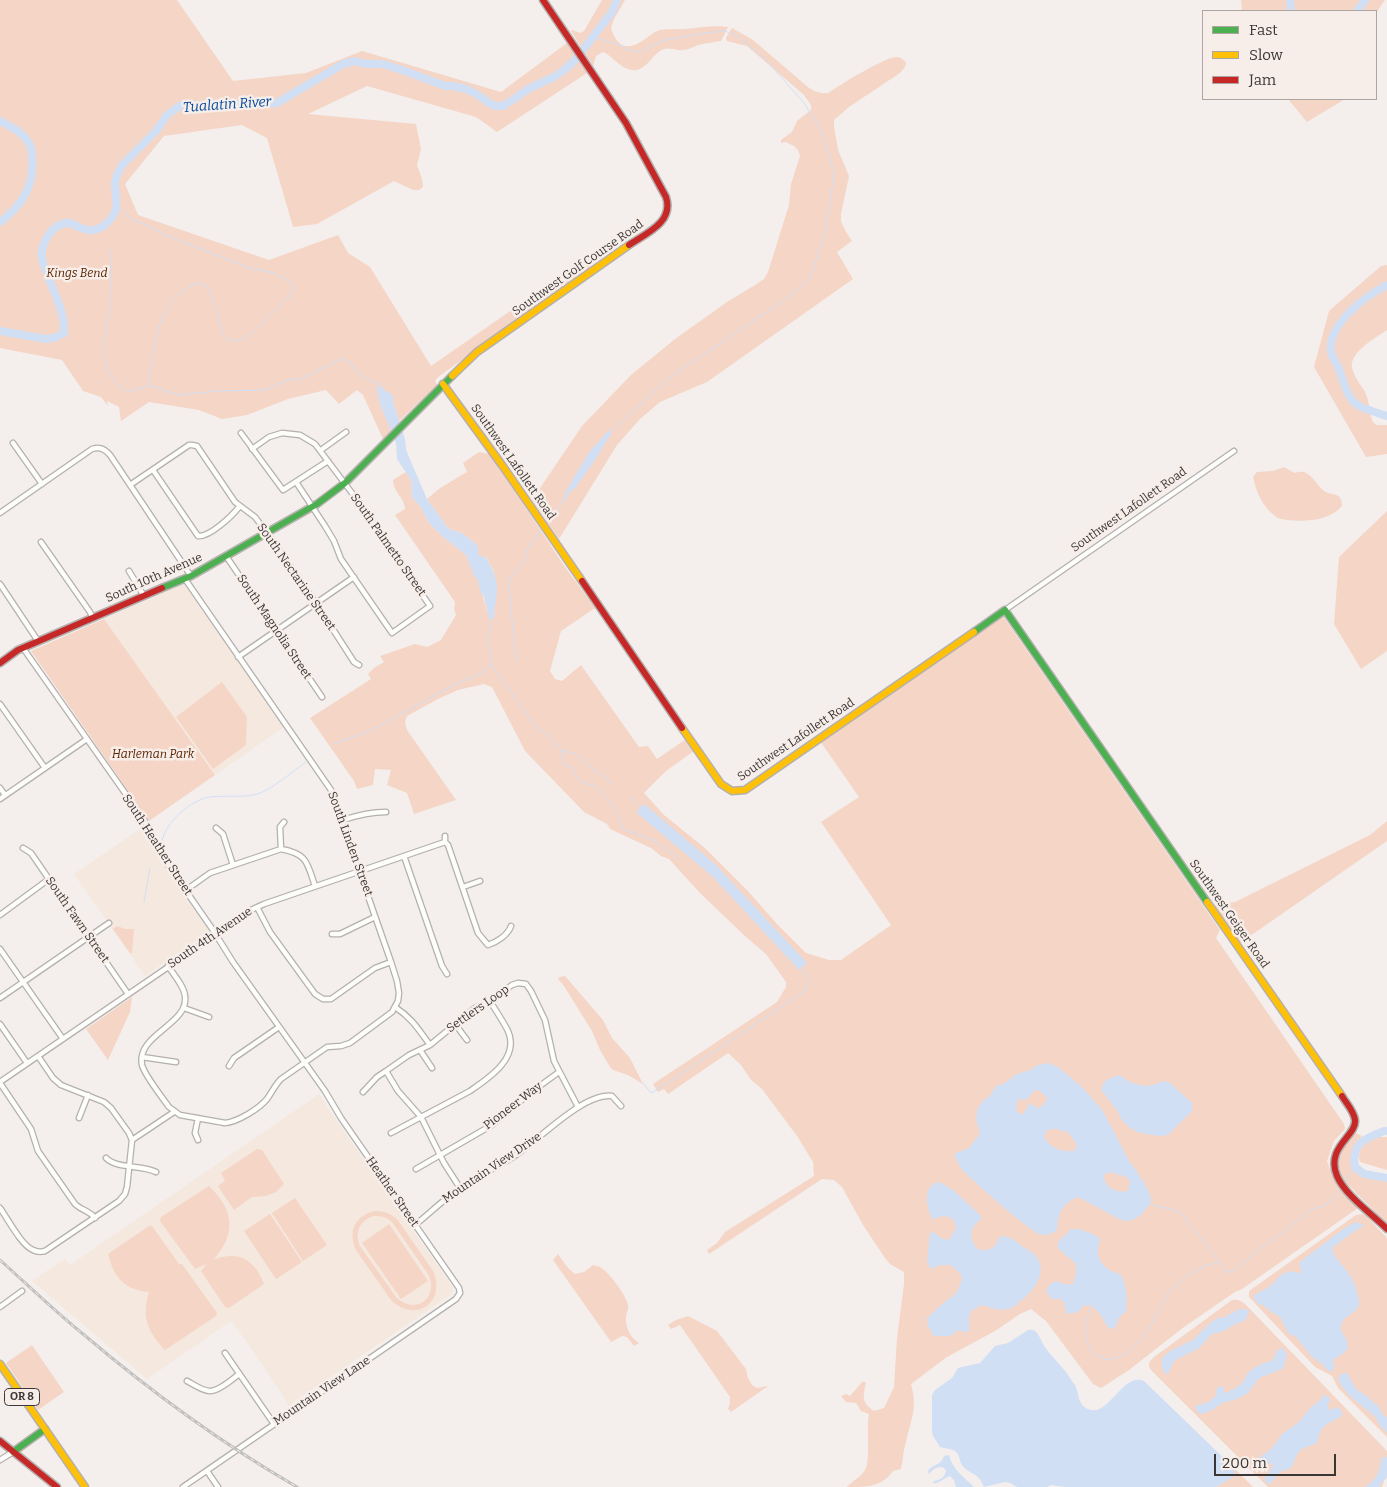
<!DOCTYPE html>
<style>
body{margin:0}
#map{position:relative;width:1387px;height:1487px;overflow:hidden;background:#f4efec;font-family:Bitter,serif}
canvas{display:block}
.legend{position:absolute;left:1202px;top:10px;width:175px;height:90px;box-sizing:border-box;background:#f7eee9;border:1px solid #aca5a1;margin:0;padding:6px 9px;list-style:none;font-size:15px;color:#3b3736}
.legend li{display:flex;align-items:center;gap:10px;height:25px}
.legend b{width:25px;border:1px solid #aca5a1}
.scale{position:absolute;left:1214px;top:1454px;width:122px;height:22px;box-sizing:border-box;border:2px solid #3b3736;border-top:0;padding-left:6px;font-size:15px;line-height:18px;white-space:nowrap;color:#3b3736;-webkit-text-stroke:4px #f7eee9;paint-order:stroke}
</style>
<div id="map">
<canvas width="1387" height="1487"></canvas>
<ul class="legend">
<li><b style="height:6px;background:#4caf50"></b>Fast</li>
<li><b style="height:6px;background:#ffc107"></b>Slow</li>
<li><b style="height:6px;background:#c62828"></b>Jam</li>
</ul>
<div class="scale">200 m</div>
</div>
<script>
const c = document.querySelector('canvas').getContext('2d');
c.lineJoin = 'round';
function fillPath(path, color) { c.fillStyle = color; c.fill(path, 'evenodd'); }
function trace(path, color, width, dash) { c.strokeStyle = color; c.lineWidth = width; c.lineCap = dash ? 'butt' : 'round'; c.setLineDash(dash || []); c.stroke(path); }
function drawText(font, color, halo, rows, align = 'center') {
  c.font = font + ' Bitter,serif'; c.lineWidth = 5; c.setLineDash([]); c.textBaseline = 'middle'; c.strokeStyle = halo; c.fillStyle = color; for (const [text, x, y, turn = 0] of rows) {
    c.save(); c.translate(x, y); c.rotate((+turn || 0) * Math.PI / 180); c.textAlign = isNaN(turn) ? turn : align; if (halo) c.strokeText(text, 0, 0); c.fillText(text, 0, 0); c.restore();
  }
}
fillPath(new Path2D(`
 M182,585L185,586L284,727L215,775L104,619Z
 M143,827L147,834L156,855L209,931L208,933L145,976L74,874Z
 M319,1094L336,1120L451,1285L453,1291L449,1296L288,1406L287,1402L246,1341L231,1321L147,1379L32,1281L65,1259L70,1265Z`), '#f5e8de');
fillPath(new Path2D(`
 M0,0H177L233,81L306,73L362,51L501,92L567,43L587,73L497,132L476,117L367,86L308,114L416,124L421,149L417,165L422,179L423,187L419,190H413L394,181L317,224L293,227L267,138L242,125L164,136L125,184L138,215L269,260L338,235L348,253L370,267L431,366L591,255L594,267L438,377L435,381L437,385L399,421L393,402V395L380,404L391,430V433L383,439L363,395L357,390L339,404L326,390L288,399L247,415L222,419L199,410L149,402L121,421L119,407L107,401L108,406L101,397L83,391L62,360L0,348Z
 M602,0H625L614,19L611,28C613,35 618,45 625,46C638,48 647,36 657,31C666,28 675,30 685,29C699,28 713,25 728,27L721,41C714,42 706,43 698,45C693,47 688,50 683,50C677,51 670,47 664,49C652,53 647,72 632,70C619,68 613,56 603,52L596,56L593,66L571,31L572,30L580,33L584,31Z
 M1241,0H1385L1376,13V11H1242Z
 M732,28L753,40L808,87C815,92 820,94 828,93C840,85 883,58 896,57C901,57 903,59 906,63L905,67L900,73L849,107L834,120V126L838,150L849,176L841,214V221L846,232L852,241L837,252L853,279L707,382L660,402L640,419L617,445L559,539L532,500L582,426L631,375L675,339L727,302L755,285L764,279L768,272L789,205L791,184L800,156L798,150L794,146L786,142L781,143V140L792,132L797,121L811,110V105L804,95L747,46L727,41L726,38Z
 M1288,99H1345L1307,122Z
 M1387,265V330C1376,338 1349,352 1352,368C1354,377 1361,385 1365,392C1370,402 1369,413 1373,422L1377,425H1387V454L1366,457L1314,367L1329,311L1381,266Z
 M479,452L490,454L563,564L595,608L561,631L550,671L555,679L562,681L581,665L639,747L648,746L657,759L686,739L694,751L666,771L644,793L664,815L706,849L747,890L777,924L806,953L829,960H841L891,925L821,822L859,797L820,741L1003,616L1220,930L1216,938L1344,1124L1345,1129L1334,1141L1327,1161L1332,1175L1339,1189L1358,1208L1242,1289L1235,1292L1184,1327L1129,1370L1101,1388L1093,1384L1046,1321L1031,1309L1020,1314L995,1331L947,1357L911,1384C918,1409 911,1418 906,1442C903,1451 903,1460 901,1469L893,1471C882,1487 867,1487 847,1487C851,1482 861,1477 865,1470C871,1460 866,1428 869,1414L861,1411L856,1403L846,1402L841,1396L846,1394L850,1396L862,1382H866C863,1397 861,1402 874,1411L884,1408L894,1387L897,1338L904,1284V1272L890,1264L885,1258L863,1225L842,1187L834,1180L822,1179L709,1254L707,1250L717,1243L725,1232L814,1176L813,1162L797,1136L762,1089L751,1080L741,1065L728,1053L668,1094L664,1089L658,1092L653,1084L777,1002L786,987V982L766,954L746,937L700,893L669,859L661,856L651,848L610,829L607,824L584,812L525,751L492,687L484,684L458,690L440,698L407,716L405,722L407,730L456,800L414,814L407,793L387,785L391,770L375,769L373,785L357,789L354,781L310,718L371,679L368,674L374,668L384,662L380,656L415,644L427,647L441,640L456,615L454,609L455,602L395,515L405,509C404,496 394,494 393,480L406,472L411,480L412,497L420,506L429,523L442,536L466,555L478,580L487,610L494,618L495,599L494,572L486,557L481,558L478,554V546L462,533L451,530L447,527L427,499L440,488L467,472L463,463Z
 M1284,467L1295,473C1299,472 1302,471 1306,473C1313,476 1317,485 1323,490C1330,497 1342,490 1342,506C1329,521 1305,522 1287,520C1283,519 1279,519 1276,517C1262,506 1257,494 1253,477L1257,472L1273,471Z
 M1387,511V651L1361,669L1334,624L1339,557Z
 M104,619L215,775L149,821L31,651Z
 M222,682L247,717L246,745L213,769L176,717Z
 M1387,821V841L1240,943L1213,905L1235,902L1370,835Z
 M117,926L125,929H134L132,953H130L113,929Z
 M565,976L603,1020L612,1038L630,1058L643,1084L628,1075L613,1070L610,1067L600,1050L592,1031L564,986L558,979L559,977Z
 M132,997L130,1012L108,1060L86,1029Z
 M1355,1133L1362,1136C1351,1150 1342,1172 1367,1178C1373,1179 1380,1180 1387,1181V1223L1356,1193C1353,1188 1348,1186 1345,1182C1330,1165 1343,1147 1355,1133Z
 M1376,1137H1387V1170L1360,1162C1356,1149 1366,1142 1376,1137Z
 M257,1149L262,1150L284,1184L276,1192L266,1196L252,1197L234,1210L218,1186L225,1181L221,1173Z
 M209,1186C234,1210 237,1234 213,1260C237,1250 255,1259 264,1284L229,1308L225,1307L201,1271L207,1264L195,1269L160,1221L161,1217Z
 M295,1198L327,1245L303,1261L272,1213Z
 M374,1211C384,1211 389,1213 397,1219L433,1271C447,1302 415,1324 391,1300L356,1250C348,1231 354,1217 374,1211ZM374,1216C382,1216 386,1217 392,1222L428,1274C440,1298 415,1316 396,1297L360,1246C354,1232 360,1220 374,1216Z
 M270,1214L302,1262L276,1279L244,1231Z
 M1362,1214L1366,1216L1387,1238V1437L1338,1388L1332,1376L1315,1367L1249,1297V1291L1356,1215Z
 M389,1224L428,1281L401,1299L362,1243Z
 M149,1226H152L179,1264H182L217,1313L216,1316L165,1350C148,1332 141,1317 149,1292C125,1290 114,1278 108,1254Z
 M558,1254L568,1268L575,1274L584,1272L593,1265C595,1266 598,1266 600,1267C609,1272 626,1295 628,1305C629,1308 627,1312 626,1316C625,1326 630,1338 639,1343L634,1346L627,1337L622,1336L611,1342L553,1260Z
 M1232,1300C1239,1299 1242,1301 1246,1305L1387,1451V1472L1382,1479L1384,1481L1382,1487H1268L1151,1370C1147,1364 1149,1362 1154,1357Z
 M688,1316L717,1331L746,1369L748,1378L752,1385L757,1388L768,1386L731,1412L728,1409L730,1403V1397L680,1325L671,1329L668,1325L676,1320Z
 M32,1345L64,1392L38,1410L6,1363Z
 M1233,1467L1253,1487H1216L1232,1477L1234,1470Z`), '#f5d5c5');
fillPath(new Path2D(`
 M376,385L393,395V402L405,439L406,449L409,457L427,499L447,527L451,530L462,533L478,546V554L481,557L485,556C491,566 496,575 497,586C498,593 494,609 494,618L490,621L484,597L480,591L478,580L474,576L466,555L442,536L429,523L420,506L412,497L411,480L397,459L396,443L380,404Z
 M609,430L611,432V435L608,438L597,457L575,488L570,492L564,501H562L571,482L590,451Z
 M644,804L716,865L807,963L799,970L713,877L637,813L639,808Z
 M1048,1063L1058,1067L1083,1088L1103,1111L1128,1159L1145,1184L1151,1197L1150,1204L1142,1214L1131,1221L1121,1220L1078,1197C1061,1204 1058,1213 1057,1231C1053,1233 1048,1235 1042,1235C1031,1233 970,1179 961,1168C958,1164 956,1159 954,1154L969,1148L980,1134L976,1118L978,1107L985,1099L989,1097L996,1086L1003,1084L1017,1074L1030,1070L1038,1065ZM1035,1090L1040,1091L1048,1099L1040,1108L1035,1107L1030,1103L1023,1114H1020L1016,1110L1017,1102L1019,1099L1026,1100ZM1055,1129L1068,1132L1077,1145L1074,1151C1061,1152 1049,1148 1044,1136L1047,1130ZM1109,1172L1126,1177L1130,1181L1128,1191C1115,1193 1107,1189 1103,1176Z
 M1120,1075C1131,1085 1149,1090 1162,1081L1169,1082L1192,1103V1111L1168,1135L1159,1136L1140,1133L1130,1128L1120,1118L1119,1113L1101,1090C1104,1078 1109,1079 1120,1075Z
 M939,1182C955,1189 967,1203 979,1214L982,1218C969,1229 968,1235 977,1249C988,1252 996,1249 999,1237C1009,1235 1014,1240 1022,1246C1026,1249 1032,1252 1035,1255C1048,1270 1036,1288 1024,1298C1019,1302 1014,1308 1008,1309C998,1311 991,1308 982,1305L971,1311L969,1318V1332L956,1331L951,1336H934L928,1326L927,1318C931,1315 935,1310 939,1307C952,1295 958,1297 962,1277C953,1263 946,1262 931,1269L927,1262L930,1233L934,1232C938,1237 942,1239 949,1240L956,1228C955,1225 955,1222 953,1220C948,1214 938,1216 933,1220C926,1207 922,1186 939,1182Z
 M1356,1222L1364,1225L1349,1235L1332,1248C1334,1258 1341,1263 1347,1271C1353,1279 1357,1290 1359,1300C1361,1313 1346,1313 1342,1323C1338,1332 1345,1334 1347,1341C1348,1343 1347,1346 1348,1348L1344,1353L1334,1359L1333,1364L1335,1366L1333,1370L1329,1372L1323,1365L1312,1357L1296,1337L1288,1333L1280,1317L1270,1311L1263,1305L1258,1304L1254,1298V1295L1269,1287L1282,1274L1290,1271L1299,1273L1302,1270L1299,1265L1300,1262L1343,1229Z
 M1071,1229C1082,1229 1091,1232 1100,1239C1099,1242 1098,1247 1098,1251C1098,1264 1109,1272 1121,1274C1126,1287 1128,1297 1126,1311L1118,1319L1116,1327L1109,1329L1100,1314L1091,1305L1083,1306L1078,1312L1066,1314L1064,1302L1060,1299H1052L1046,1291L1050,1284L1056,1281L1064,1284H1073C1082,1259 1072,1263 1058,1248V1242Z
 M1242,1309H1246L1249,1311L1247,1317L1244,1321L1237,1323L1224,1331L1212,1334L1199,1348L1174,1361L1168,1374H1166C1161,1369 1162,1364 1162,1358L1170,1351L1193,1340L1209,1324L1217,1318H1223L1235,1311Z
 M1028,1330C1032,1330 1032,1329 1035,1331C1039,1334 1041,1340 1043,1344C1051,1357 1062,1365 1070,1378C1071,1381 1075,1384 1076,1387C1079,1395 1078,1403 1086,1408C1108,1421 1122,1371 1144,1381L1233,1467L1235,1473L1233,1477L1216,1487H1065L1051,1485L1047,1487H1017L1010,1483L1005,1482L984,1487C978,1471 969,1475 962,1465C959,1461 960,1454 955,1451C951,1448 945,1449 940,1447L933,1436L932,1431V1395L935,1390L952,1378L958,1368L980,1363L995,1346L1008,1343Z
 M1282,1348L1287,1354L1284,1366L1282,1369L1259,1378L1248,1393L1237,1399L1222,1403L1214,1409L1202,1414L1198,1413L1195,1407L1197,1405L1207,1403L1217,1395L1215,1391L1218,1387L1223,1386L1224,1393C1231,1391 1241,1386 1244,1380C1247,1376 1245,1377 1248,1373C1254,1366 1265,1363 1273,1360C1275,1355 1276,1349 1282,1348Z
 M1345,1373H1347L1356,1389L1368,1397L1375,1404H1377L1383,1415L1387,1417V1432C1377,1426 1379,1419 1372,1414C1359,1403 1345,1395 1338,1379L1341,1374Z
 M1323,1395L1329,1397L1330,1400L1328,1405L1329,1409L1330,1410L1338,1407L1342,1412V1416C1335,1420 1324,1424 1320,1432C1318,1437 1320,1439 1316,1443C1311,1447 1304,1446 1299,1452C1295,1456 1295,1461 1292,1466C1288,1472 1283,1469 1279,1473C1275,1477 1274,1481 1269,1484L1266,1483L1265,1478L1273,1466L1271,1463L1259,1468L1254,1462L1272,1448L1282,1434L1299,1422L1310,1408L1321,1399Z
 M949,1455C952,1469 964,1477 974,1487H956L954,1480L950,1476C944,1478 939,1484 933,1483L934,1481C941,1480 945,1477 946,1470L942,1467C935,1467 933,1470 929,1474L928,1472L929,1469C935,1464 941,1465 944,1456Z
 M1387,1457V1478L1381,1483L1380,1487H1365C1376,1481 1381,1469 1381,1458Z`), '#d1dff4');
trace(new Path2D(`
 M593,37L620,45L630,51L639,52L665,40L706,33L725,31L738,36L766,60L804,103L818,125L825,141L832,165L833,182L825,235L810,277L804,284L786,299L679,371L659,387L611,431
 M116,205L124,214L135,221L148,226L163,234L249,268L274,273L290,282L293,287L292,292L289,297C277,306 248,344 233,341C229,340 226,337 223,334L209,289C202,282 198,282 189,287C157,305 153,351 148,384
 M110,250L111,279L109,313L108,317C104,348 97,372 127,392L146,387L148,385L179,395L217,391L265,390L290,379L299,380L334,362L342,359L350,362L358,372L370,381L378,383L383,387L384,391
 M545,525L556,513L563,500
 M490,620L489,648L492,660L491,664L538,730L544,732L551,738L555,745L561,750L576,754L591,768L606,778L611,784
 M517,661L511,611L509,579L523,563L528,548L542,528
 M334,744L372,730L452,686L481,673L490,664
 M561,751L563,757V763L565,765L573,768C575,780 583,785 594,785L610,801L617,814
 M630,797L636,803
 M638,806L639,808
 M618,817L623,829L653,840L679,859
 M162,842C164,823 192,799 210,797C226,795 242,798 257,794C268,792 295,770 306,762
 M144,902L150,868
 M643,1083L651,1093L669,1082L805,991L809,982L802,968
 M1345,1183L1349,1174L1355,1167
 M1150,1204C1159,1207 1176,1209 1182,1214L1227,1272H1231L1312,1209L1326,1205L1341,1188
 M1091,1305C1086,1321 1080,1343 1096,1355C1100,1357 1106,1360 1110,1359C1136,1356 1148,1329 1160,1309C1164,1303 1166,1295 1172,1289C1185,1277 1199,1266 1217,1263`), '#d1dff4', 1);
trace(new Path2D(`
 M1290,0L1291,11
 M1357,11L1365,0
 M0,121C10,126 22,132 28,142C31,146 32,152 32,156C35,184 22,206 0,222
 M1387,285C1365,296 1327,325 1331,352C1332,358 1337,363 1339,369C1352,407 1350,404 1387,416
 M0,331L46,339L54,338L64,333C65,312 54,293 47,274C46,270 43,264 42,259C40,245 52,222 69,223C74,224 79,227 84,229C96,233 106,226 113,216C119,206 115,196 115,185C115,178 119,170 123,164L156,131L167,115L181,105L188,104L199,105L221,103L238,104H268L277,103L343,64L355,61L366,64H383L405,71L445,86H453L466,89L478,95L492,105L496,106H503L514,99L528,89L554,77L563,71L576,59L612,12L617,0
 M1387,1131H1384C1365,1138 1351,1143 1355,1167L1364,1174L1387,1178`), '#d1dff4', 8);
const street = new Path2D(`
 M241,433L283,490L328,461
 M13,443L42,484
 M252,449L269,437L282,433L300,435L315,444L355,497L430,606L392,633L341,559L334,541L325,526L296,482
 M321,450L346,432
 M153,470L198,536C210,537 232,516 239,507
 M130,485L189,445H192L197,446L235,502L255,517L267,533L316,603L354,662L359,665
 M0,513L92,449C99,447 104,448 110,455L191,576
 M41,542L90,612L93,618
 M226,556L322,697
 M129,571L144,596
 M0,584L38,641
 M1005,610L1234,451
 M23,648L144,820L151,832L159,852L213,930L233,962L325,1091L341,1118L459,1288L460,1293L456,1299L183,1487
 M238,657L354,577
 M0,704L45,768
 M0,788L5,795
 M0,799L87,739
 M343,820C358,815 370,812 386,812
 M284,822L280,827L281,849C308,854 307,863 315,886
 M216,828L223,834L233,865
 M445,836V842L448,845L478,933L488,945C497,942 508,935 511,926
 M23,848L31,853L128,994
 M404,856L442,966L447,974
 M463,887L480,881
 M186,890L210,873L281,849
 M257,907L270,932L315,994L323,999H331L375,968L391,962
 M0,915L49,879
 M332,934H340L375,917
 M0,949L63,1039
 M168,966C174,975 184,986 185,996C189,1025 136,1034 142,1065C145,1076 162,1097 169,1107L180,1115L225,1123C237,1122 259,1109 267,1099C272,1092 275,1085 281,1079L327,1047L341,1046L350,1043L392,1012L398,1001L399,993L397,981L391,962L331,790L185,579
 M0,998L109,923
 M395,1007C413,1019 418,1029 430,1045
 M184,1008L209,1017
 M0,1024L27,1063
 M455,1024L467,1040
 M420,1050L432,1068
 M142,1057L176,1062
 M229,1066L234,1058L279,1027
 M0,1082L253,909L264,904L445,842
 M0,1083L31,1129L38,1151L75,1204C81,1210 90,1211 95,1218
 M363,1092L377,1077L386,1071
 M79,1118L88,1095
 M198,1118L195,1133L198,1140
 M391,1133L470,1091C489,1078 520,1058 508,1031C503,1021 496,1011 490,1001
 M132,1140L174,1112
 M106,1158C117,1169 142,1165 156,1172
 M416,1169L492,1125L530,1093L559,1072
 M460,1188L444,1163L421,1117L398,1091L386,1071L409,1055L430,1045L475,1008L490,1001L512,985L518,983L526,984L531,991L545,1020L554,1061L578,1107
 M0,1208C8,1219 21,1245 33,1250C37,1252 41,1252 45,1251L119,1201L125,1194L127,1187L132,1140L129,1133L111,1108L104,1102L61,1085L53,1078L38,1056
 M415,1225C430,1213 444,1199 460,1188C477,1176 498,1167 516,1155C540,1139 583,1093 612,1096L621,1106
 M0,1307L22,1291
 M225,1353L274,1424
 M187,1381C193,1384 201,1390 209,1391C218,1392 233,1379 239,1374
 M0,1460L13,1452
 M207,1471L218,1487`);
const fast = new Path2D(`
 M162,588L191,576L317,504L345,483L452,376
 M974,632L1005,610L1207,902
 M13,1452L45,1429`);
const slow = new Path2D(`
 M452,376L477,352L629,245
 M443,384L502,465L582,581
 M682,728L721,784L732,791L745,790L974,632
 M1207,902L1342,1096
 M0,1364L85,1487`);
const jam = new Path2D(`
 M543,0L626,123L666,197C674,222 647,233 629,245
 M582,581L682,728
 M0,663L18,650L162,588
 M1342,1096C1346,1103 1354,1111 1355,1120C1357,1136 1325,1147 1337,1176C1345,1195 1372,1214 1387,1229
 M0,1441L57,1487`);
trace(street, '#b4b0ae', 7);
trace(fast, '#b4b0ae', 9);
trace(slow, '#b4b0ae', 9);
trace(jam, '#b4b0ae', 9);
trace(street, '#fdfdfc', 4.5);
trace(fast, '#4caf50', 6);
trace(slow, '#ffc107', 6);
trace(jam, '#c62828', 6);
const rail = new Path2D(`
 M0,1260C28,1285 54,1311 83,1334C150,1391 221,1443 297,1487`);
trace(rail, '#c1c0c0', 3);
trace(rail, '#f7eee9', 1, [4]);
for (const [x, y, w] of [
 [22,1397,35]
]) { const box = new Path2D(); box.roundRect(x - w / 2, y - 8.5, w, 17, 4); c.fillStyle = '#f7eee9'; c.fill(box); trace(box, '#3b3736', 1); }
drawText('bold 11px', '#3b3736', null, [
 ["OR 8",22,1397]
]);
drawText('12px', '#3b3736', '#f7eee9', [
 ["Southwest Golf Course Road",578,268,-35],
 ["Southwest Lafollett Road",513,462,55],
 ["Southwest Lafollett Road",1129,510,-35],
 ["South Palmetto Street",388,545,55],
 ["South Nectarine Street",296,577,55],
 ["South 10th Avenue",154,578,-24],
 ["South Magnolia Street",274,627,56],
 ["Southwest Lafollett Road",796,740,-34],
 ["South Linden Street",350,844,70],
 ["South Heather Street",157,845,57],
 ["Southwest Geiger Road",1229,914,55],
 ["South Fawn Street",77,920,55],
 ["South 4th Avenue",210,938,-34],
 ["Settlers Loop",478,1009,-35],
 ["Pioneer Way",513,1106,-37],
 ["Mountain View Drive",492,1168,-34],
 ["Heather Street",392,1192,55],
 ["Mountain View Lane",322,1391,-34]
]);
drawText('italic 12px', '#5c2400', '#f7eee9', [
 ["Kings Bend",77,274],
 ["Harleman Park",153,755]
]);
drawText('italic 14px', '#0049a1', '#f7eee9', [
 ["Tualatin River",227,105,-4]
]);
</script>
